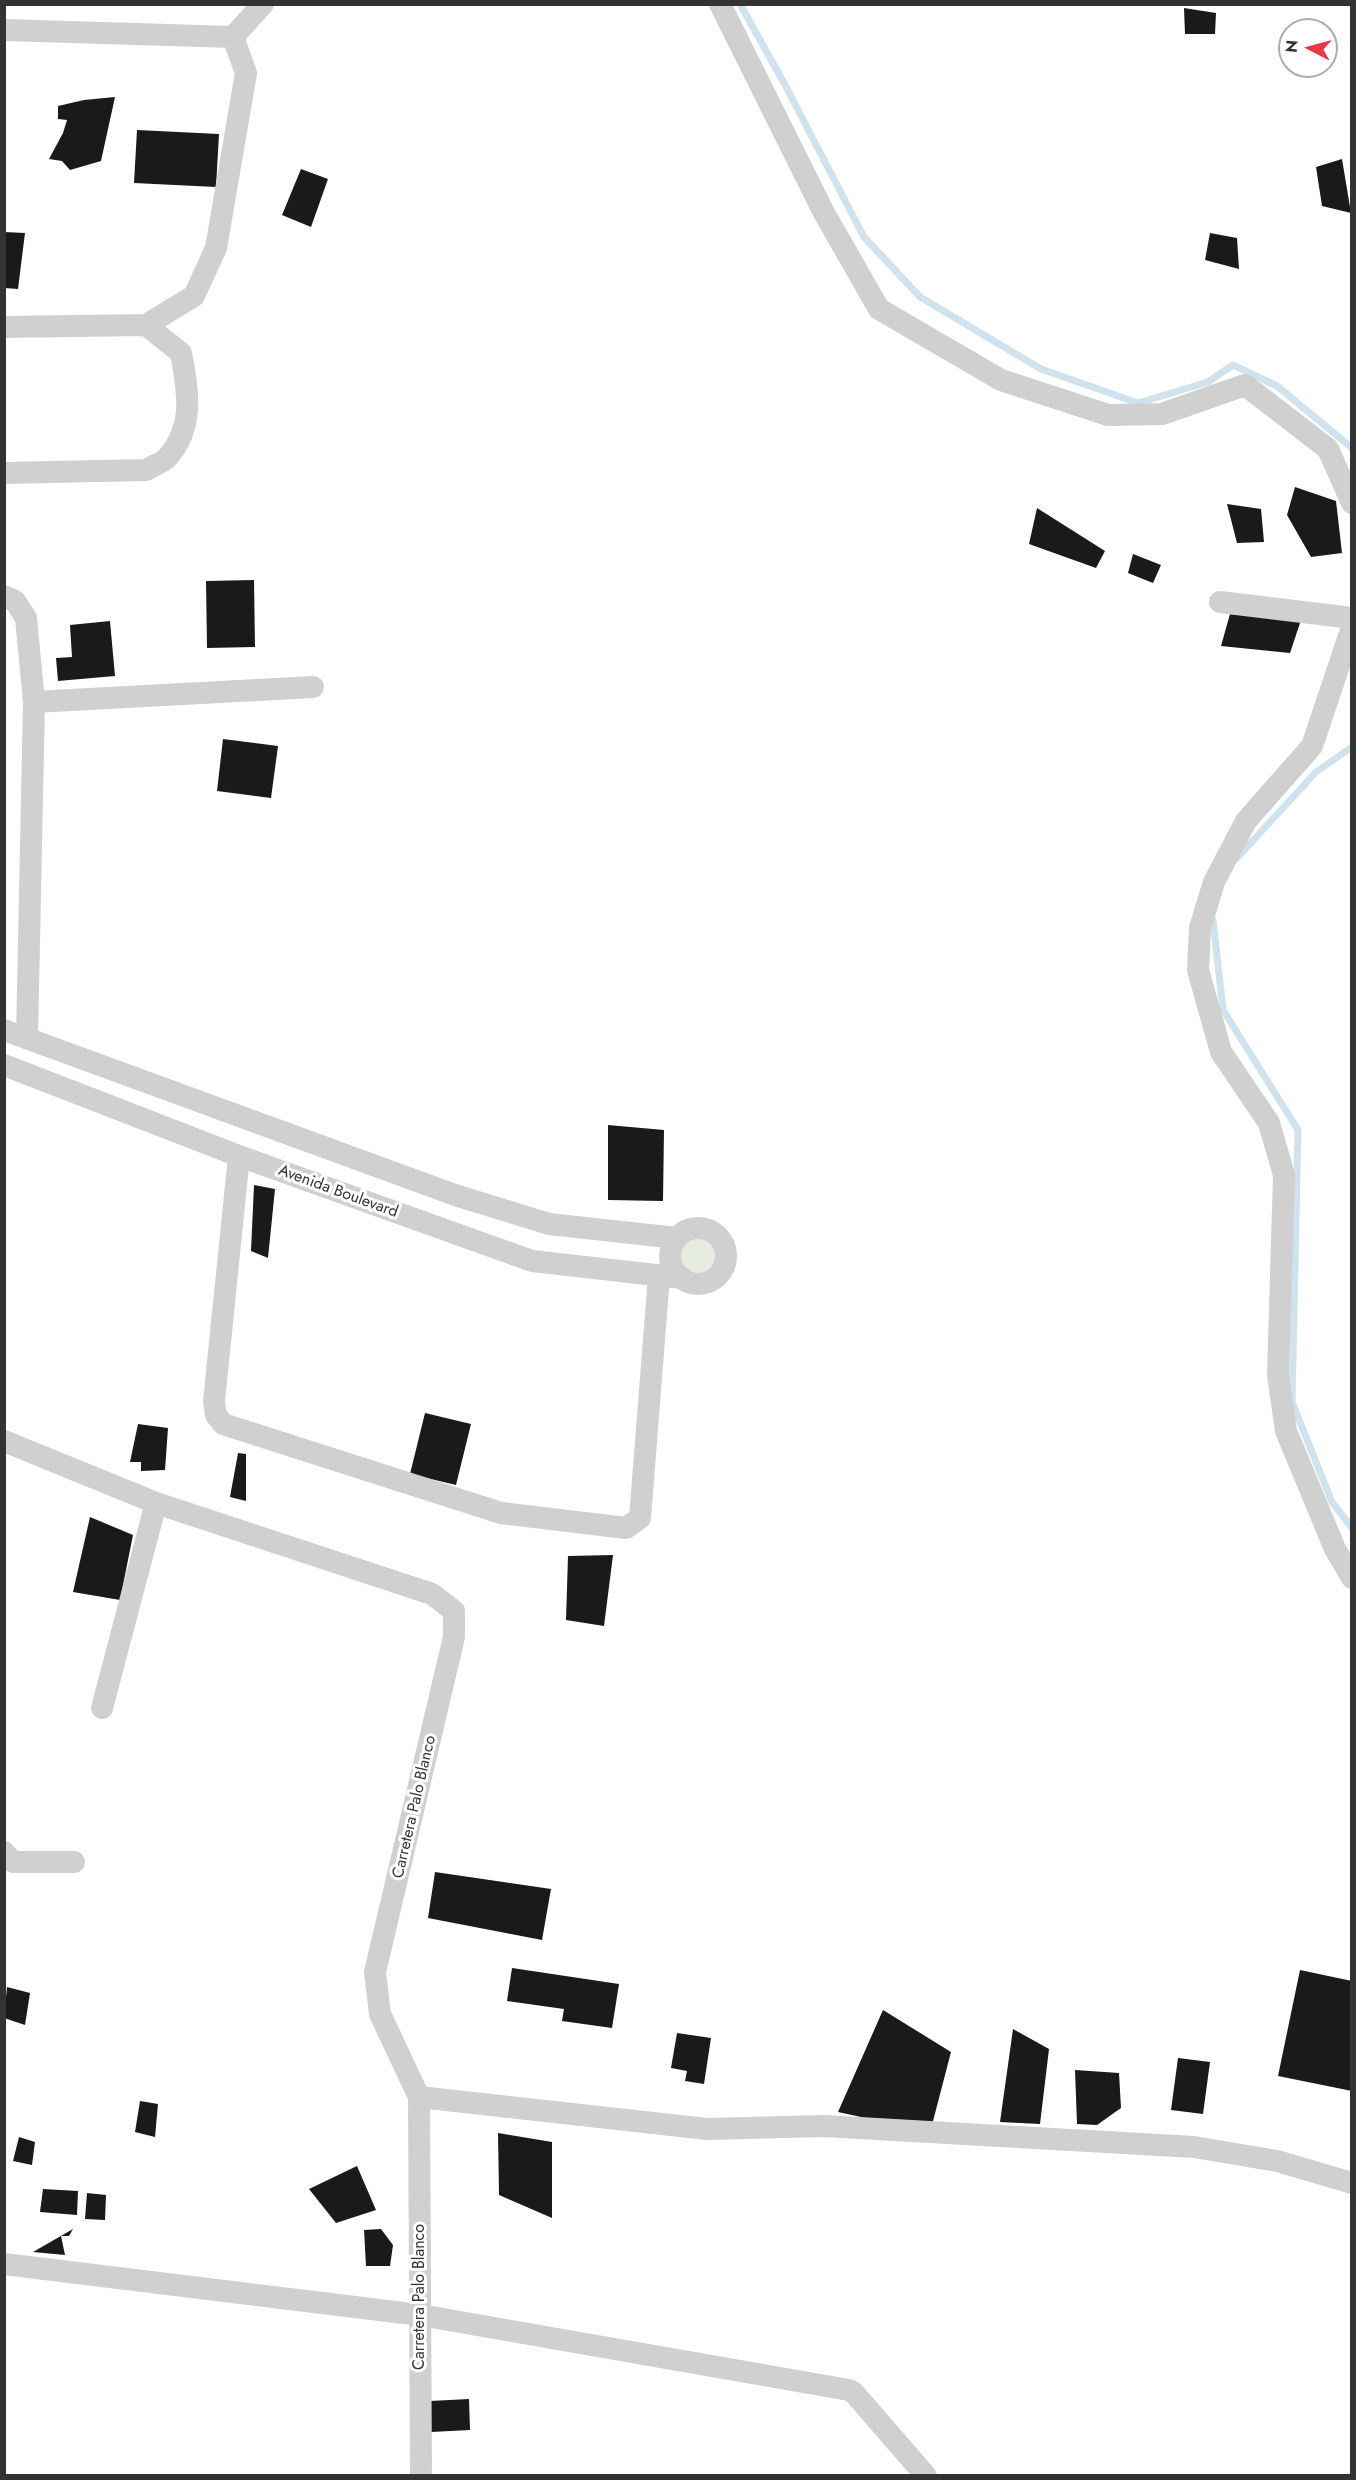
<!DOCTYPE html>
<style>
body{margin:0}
#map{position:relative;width:1356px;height:2480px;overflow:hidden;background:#fff;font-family:Jost,sans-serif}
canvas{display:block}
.frame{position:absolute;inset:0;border:6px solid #333;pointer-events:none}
.north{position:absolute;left:1278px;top:18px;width:60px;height:60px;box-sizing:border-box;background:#fff;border:2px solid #adadad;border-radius:50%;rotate:276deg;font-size:16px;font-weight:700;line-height:24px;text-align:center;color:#333}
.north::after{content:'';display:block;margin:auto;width:21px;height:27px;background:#e63946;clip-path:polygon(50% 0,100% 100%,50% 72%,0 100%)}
</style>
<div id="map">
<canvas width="1356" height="2480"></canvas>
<div class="frame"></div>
<div class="north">N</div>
</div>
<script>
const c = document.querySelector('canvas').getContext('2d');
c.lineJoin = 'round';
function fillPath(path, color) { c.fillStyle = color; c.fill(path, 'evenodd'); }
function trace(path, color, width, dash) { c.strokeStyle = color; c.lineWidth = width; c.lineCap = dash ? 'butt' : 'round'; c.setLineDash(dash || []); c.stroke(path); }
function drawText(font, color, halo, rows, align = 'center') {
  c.font = font + ' Jost,sans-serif'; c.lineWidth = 6; c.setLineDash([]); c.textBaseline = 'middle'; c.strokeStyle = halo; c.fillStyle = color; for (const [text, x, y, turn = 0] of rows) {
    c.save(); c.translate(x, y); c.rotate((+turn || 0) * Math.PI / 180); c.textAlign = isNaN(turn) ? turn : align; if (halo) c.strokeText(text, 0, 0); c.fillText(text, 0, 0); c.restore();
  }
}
fillPath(new Path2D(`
 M676 1256a22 22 0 1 1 44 0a22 22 0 1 1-44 0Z`), '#e6ecdf');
trace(new Path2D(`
 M740,4L784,83L864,237L920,297L1041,369L1138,403L1208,382L1233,365L1277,386L1352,448
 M1237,858L1316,772L1352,747
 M1213,920L1223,1010L1298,1130L1292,1402L1332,1502L1352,1528`), '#cfe2ee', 7);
fillPath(new Path2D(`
 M1184,8L1216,13L1215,34H1185Z
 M115,97L101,161L70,170L62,161L49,159L63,133L67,120L58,119V106L84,100Z
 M137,130L219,134L216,187L134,183Z
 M1342,159L1351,213L1322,206L1316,167Z
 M301,169L328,179L311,227L282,215Z
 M4,232L25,233L18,289L4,288Z
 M1210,233L1237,238L1239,269L1205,260Z
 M1295,487L1336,501L1342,553L1311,557L1287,515Z
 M1227,504L1261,509L1264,542L1237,543Z
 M1037,508L1105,551L1096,568L1029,544Z
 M1133,554L1161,565L1153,583L1128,573Z
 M254,580L255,647L207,648L206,581Z
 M1230,614L1301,620L1290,653L1221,646Z
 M110,621L115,676L58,681L56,658L72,657L70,625Z
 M223,739L278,746L271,798L217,791Z
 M608,1125L664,1130L663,1201L608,1200Z
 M254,1185L275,1189L268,1258L251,1251Z
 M425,1413L471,1424L456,1485L410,1474Z
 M138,1424L168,1428L165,1470L141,1471V1462H130Z
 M238,1453L246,1454V1501L230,1497Z
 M90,1517L133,1535L120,1600L73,1592Z
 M613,1555L604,1626L566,1620L568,1556Z
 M435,1872L551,1889L542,1940L428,1918Z
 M512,1968L619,1984L612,2028L562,2021L564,2009L507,2001Z
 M1300,1970L1352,1981V2091L1278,2076Z
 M7,1987L30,1993L25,2025L4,2018Z
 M883,2010L951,2052L932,2125L893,2124L838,2112Z
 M1013,2029L1049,2049L1040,2124L1000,2122Z
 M677,2033L711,2038L704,2084L685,2081L687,2071L671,2068Z
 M1178,2058L1210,2062L1203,2114L1171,2110Z
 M1075,2070L1119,2073L1121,2108L1097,2125L1077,2124Z
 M140,2101L158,2104L155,2137L135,2132Z
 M498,2133L552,2142V2218L499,2195Z
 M19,2137L35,2142L32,2165L13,2161Z
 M357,2166L376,2210L336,2223L309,2189Z
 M43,2189L78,2191L77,2215L40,2212Z
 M87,2193L106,2195L105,2220L85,2219Z
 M73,2229L69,2236H61L65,2255L33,2252Z
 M381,2229L393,2245L390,2266H366L364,2230Z
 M469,2399L470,2430L431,2432L430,2401Z`), '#1a1a1a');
trace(new Path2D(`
 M720,4L823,211L879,309L1001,380L1108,415L1162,414L1245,385L1328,449L1352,503
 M4,30L233,37L263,4
 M4,327L146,325L194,296L216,248L246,73L233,37
 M4,473L146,470C152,466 162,463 167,458C195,427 188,391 181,353L146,325
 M4,596L15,601L26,618L34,702L27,1038
 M1220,602L1352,618
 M1352,627L1312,746L1246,821L1214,882L1200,928L1198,970L1221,1052L1269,1123L1284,1175L1278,1375L1286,1431L1335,1549L1352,1578
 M34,702L313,687
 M4,1030L455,1195L549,1224L677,1238
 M4,1065L239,1156L532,1261L682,1278
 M239,1156L214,1401L216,1415L223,1424L501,1513L626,1528L640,1518L659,1276
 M670 1256a28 28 0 1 1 56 0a28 28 0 1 1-56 0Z
 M4,1441L156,1503L432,1594L454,1611V1637L375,1972L380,2014L419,2097L421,2476
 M102,1708L156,1503
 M4,1852L13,1862H74
 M419,2097L707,2129L824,2126L1194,2147L1277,2161L1352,2183
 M4,2264L420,2315L849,2390L854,2393L926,2476`), '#d0d0d0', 22);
drawText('16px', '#333', '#fff', [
 ["Avenida Boulevard",338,1192,20],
 ["Carretera Palo Blanco",415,1807,-77],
 ["Carretera Palo Blanco",420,2297,-90]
]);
</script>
